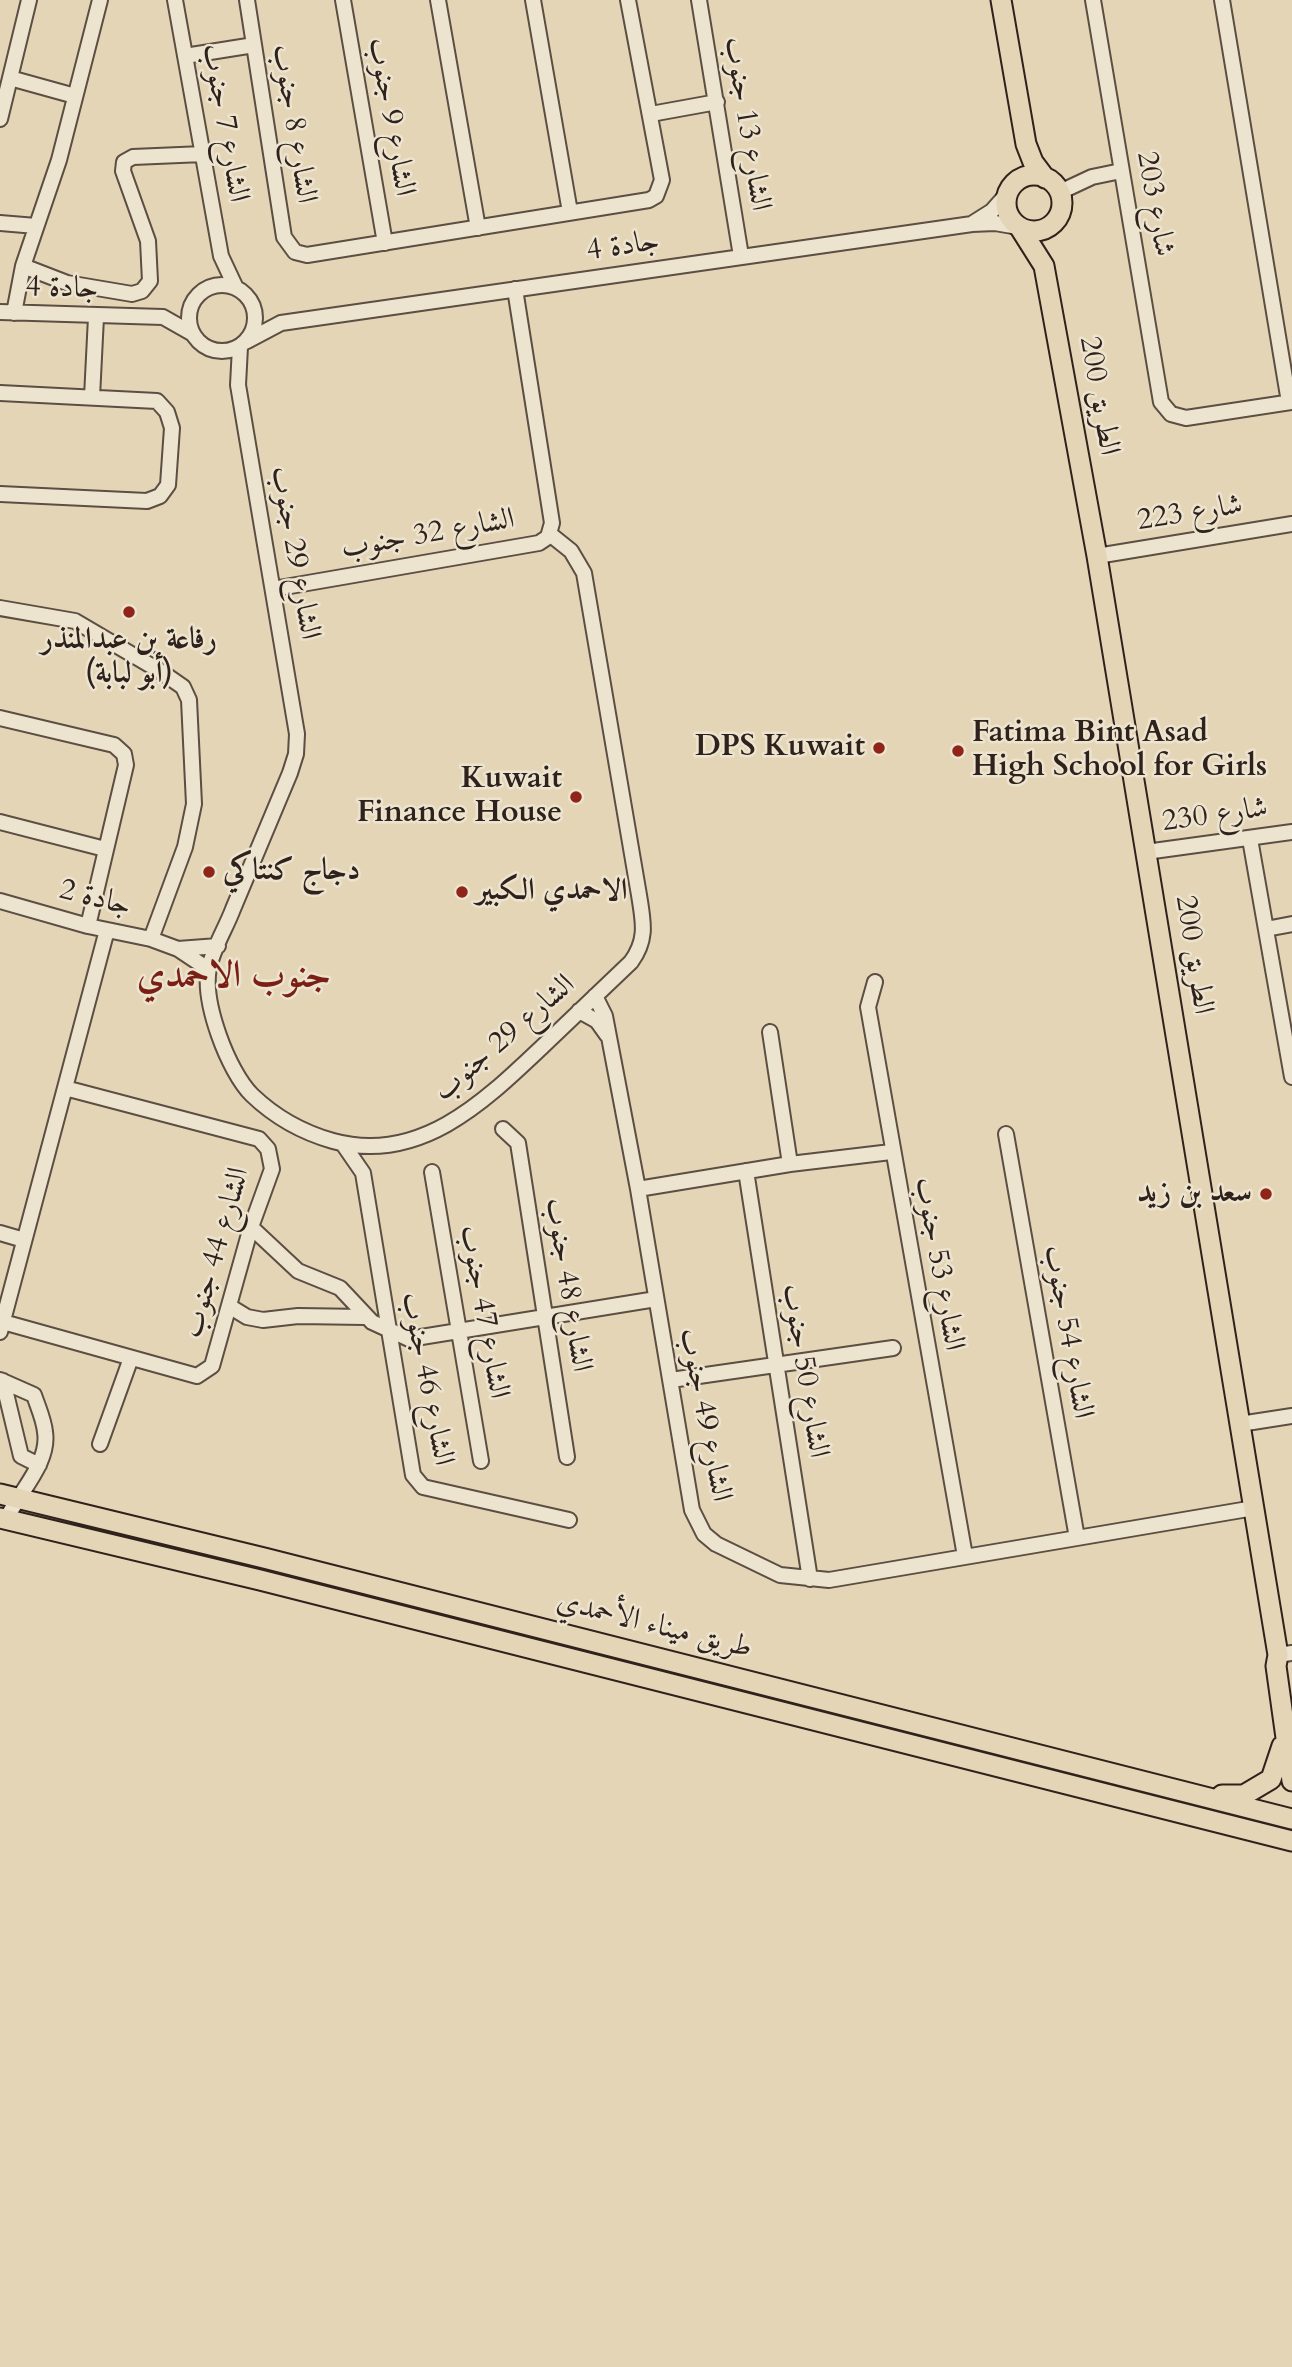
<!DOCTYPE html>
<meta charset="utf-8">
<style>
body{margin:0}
canvas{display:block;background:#e3d5b6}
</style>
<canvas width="1292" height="2367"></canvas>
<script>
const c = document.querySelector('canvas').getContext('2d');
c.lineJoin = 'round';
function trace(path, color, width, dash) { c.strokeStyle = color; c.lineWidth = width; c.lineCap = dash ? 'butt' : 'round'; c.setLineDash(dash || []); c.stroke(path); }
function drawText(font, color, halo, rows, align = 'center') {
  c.font = font + ' Cardo,Amiri,serif'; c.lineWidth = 5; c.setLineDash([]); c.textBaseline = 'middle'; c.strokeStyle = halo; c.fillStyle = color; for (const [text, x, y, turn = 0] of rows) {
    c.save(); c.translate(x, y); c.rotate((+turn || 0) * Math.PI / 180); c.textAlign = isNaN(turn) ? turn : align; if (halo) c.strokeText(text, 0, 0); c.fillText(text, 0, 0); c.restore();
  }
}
const minor = new Path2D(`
 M175,0L221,256L236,288
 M247,0L284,237L295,252L307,255L649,200L656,196L662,180L628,0
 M343,0L385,243
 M438,0L478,228
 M533,0L570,212
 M699,0L741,256
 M1093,0L1161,402L1171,414L1186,418L1292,402
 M1222,0L1289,402
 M185,56L254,45
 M10,78L75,96
 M651,114L717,102
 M0,119L29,0
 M1060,192L1092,177L1121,171
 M0,223L36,226
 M973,223L992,211L1008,193
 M23,266L67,283L132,294L142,291L150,281L148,241L123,171L124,162L133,157L203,154
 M189 318a33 33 0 1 1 66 0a33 33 0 1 1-66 0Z
 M0,312L163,317L193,334
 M14,313L23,266L59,160L100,0
 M247,341L281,323L972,224L995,223L1018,227
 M240,347L238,385L297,734L296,754L290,773C271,818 252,864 233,909C226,928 213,948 209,968C202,1002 228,1071 252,1095C276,1118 301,1132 333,1141C420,1165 485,1101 543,1046C572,1018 602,990 631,962C648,939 643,921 639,895L584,573L571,551L551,535
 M0,393L157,401L167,412L172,428L168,485L160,496L147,501L0,494
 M92,397L96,317
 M1097,556L1292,524
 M273,589L539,543L548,537L552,523L515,289
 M0,608L75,621L160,671L183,687L189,700L194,804L185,847L151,939
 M0,718L114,745L124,754L126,765L88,926
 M0,822L105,849
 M1250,839L1292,1077
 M1146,852L1292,832
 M0,901L88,926L151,939L178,949L208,969
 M1266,929L1292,924
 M178,949L218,946
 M875,982L868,1007L965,1556
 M595,996L605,1016L638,1189L692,1510L704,1534L716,1544L780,1575L829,1580L1254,1508
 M579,1011L597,1021L607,1035
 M770,1032L790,1164
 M503,1129L518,1143L567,1457
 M1006,1134L1077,1538
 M343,1144L363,1173L413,1475L423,1487L569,1520
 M746,1171L810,1579
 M432,1172L481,1461
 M638,1189L790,1164L891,1152
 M251,1227L298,1271L340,1288L372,1322L409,1339L656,1299
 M0,1233L24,1240
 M229,1306L247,1317L263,1320L298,1316L365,1317
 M3,1322L197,1376L212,1366L251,1227L272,1169L268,1149L259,1139L65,1088
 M0,1332L107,930
 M0,1380L34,1395C38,1407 44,1420 45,1432C50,1463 18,1493 6,1520
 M671,1380L893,1348
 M3,1381L21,1456L39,1465
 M1240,1424L1292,1416
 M100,1444L131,1358
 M1278,1655L1292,1653`);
const major = new Path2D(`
 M1001,0L1026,144L1033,162L1045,178
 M1006 203a28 28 0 1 1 56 0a28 28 0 1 1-56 0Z
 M1020,228L1044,266L1097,556L1278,1655L1276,1666L1292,1781
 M0,1494L264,1558L1292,1819
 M0,1518L260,1580L1292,1841
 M1222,1795H1244L1271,1779L1282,1746`);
trace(minor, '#5c4e42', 18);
trace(major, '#2f211b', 23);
trace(minor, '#ede4d0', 14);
trace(major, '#e3d5b6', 19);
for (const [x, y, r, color] of [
 [129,612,7,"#8f2418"],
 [879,748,7,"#8f2418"],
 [958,751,7,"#8f2418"],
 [576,797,7,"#8f2418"],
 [209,872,7,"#8f2418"],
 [462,892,7,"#8f2418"],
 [1266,1194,7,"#8f2418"]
]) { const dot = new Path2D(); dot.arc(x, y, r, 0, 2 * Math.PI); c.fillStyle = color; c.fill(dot); trace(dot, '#ede4d0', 2.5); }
drawText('30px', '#2f211b', '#ede4d0', [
 ["الشارع 9 جنوب",390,117,80],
 ["الشارع 7 جنوب",224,123,80],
 ["الشارع 8 جنوب",293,124,81],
 ["الشارع 13 جنوب",746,124,81],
 ["شارع 203",1154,204,80],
 ["جادة 4",623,247,-8],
 ["جادة 4",62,289,2],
 ["الطريق 200",1098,396,80],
 ["شارع 223",1190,514,-9],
 ["الشارع 32 جنوب",428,535,-10],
 ["الشارع 29 جنوب",294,553,80],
 ["شارع 230",1215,816,-8],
 ["جادة 2",95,899,14],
 ["الطريق 200",1193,955,81],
 ["الشارع 29 جنوب",505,1039,-41],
 ["الشارع 44 جنوب",217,1253,-74],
 ["الشارع 53 جنوب",938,1264,80],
 ["الشارع 48 جنوب",567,1285,81],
 ["الشارع 47 جنوب",483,1312,80],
 ["الشارع 54 جنوب",1067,1332,80],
 ["الشارع 50 جنوب",804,1371,81],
 ["الشارع 46 جنوب",426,1379,79],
 ["الشارع 49 جنوب",704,1415,79],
 ["طريق ميناء الأحمدي",654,1626,14]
]);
drawText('bold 30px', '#2f211b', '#ede4d0', [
 ["رفاعة بن عبدالمنذر",129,641,"center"],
 ["(أبو لبابة)",129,675,"center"],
 ["Fatima Bint Asad",972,734],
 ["High School for Girls",972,768],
 ["DPS Kuwait",865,748,"right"],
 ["Kuwait",562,780,"right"],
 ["Finance House",562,814,"right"],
 ["دجاج كنتاكي",223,872],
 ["الاحمدي الكبير",476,892],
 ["سعد بن زيد",1252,1194,"right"]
], 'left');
drawText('bold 37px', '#7a1f14', '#ede4d0', [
 ["جنوب الاحمدي",234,977]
]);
</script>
